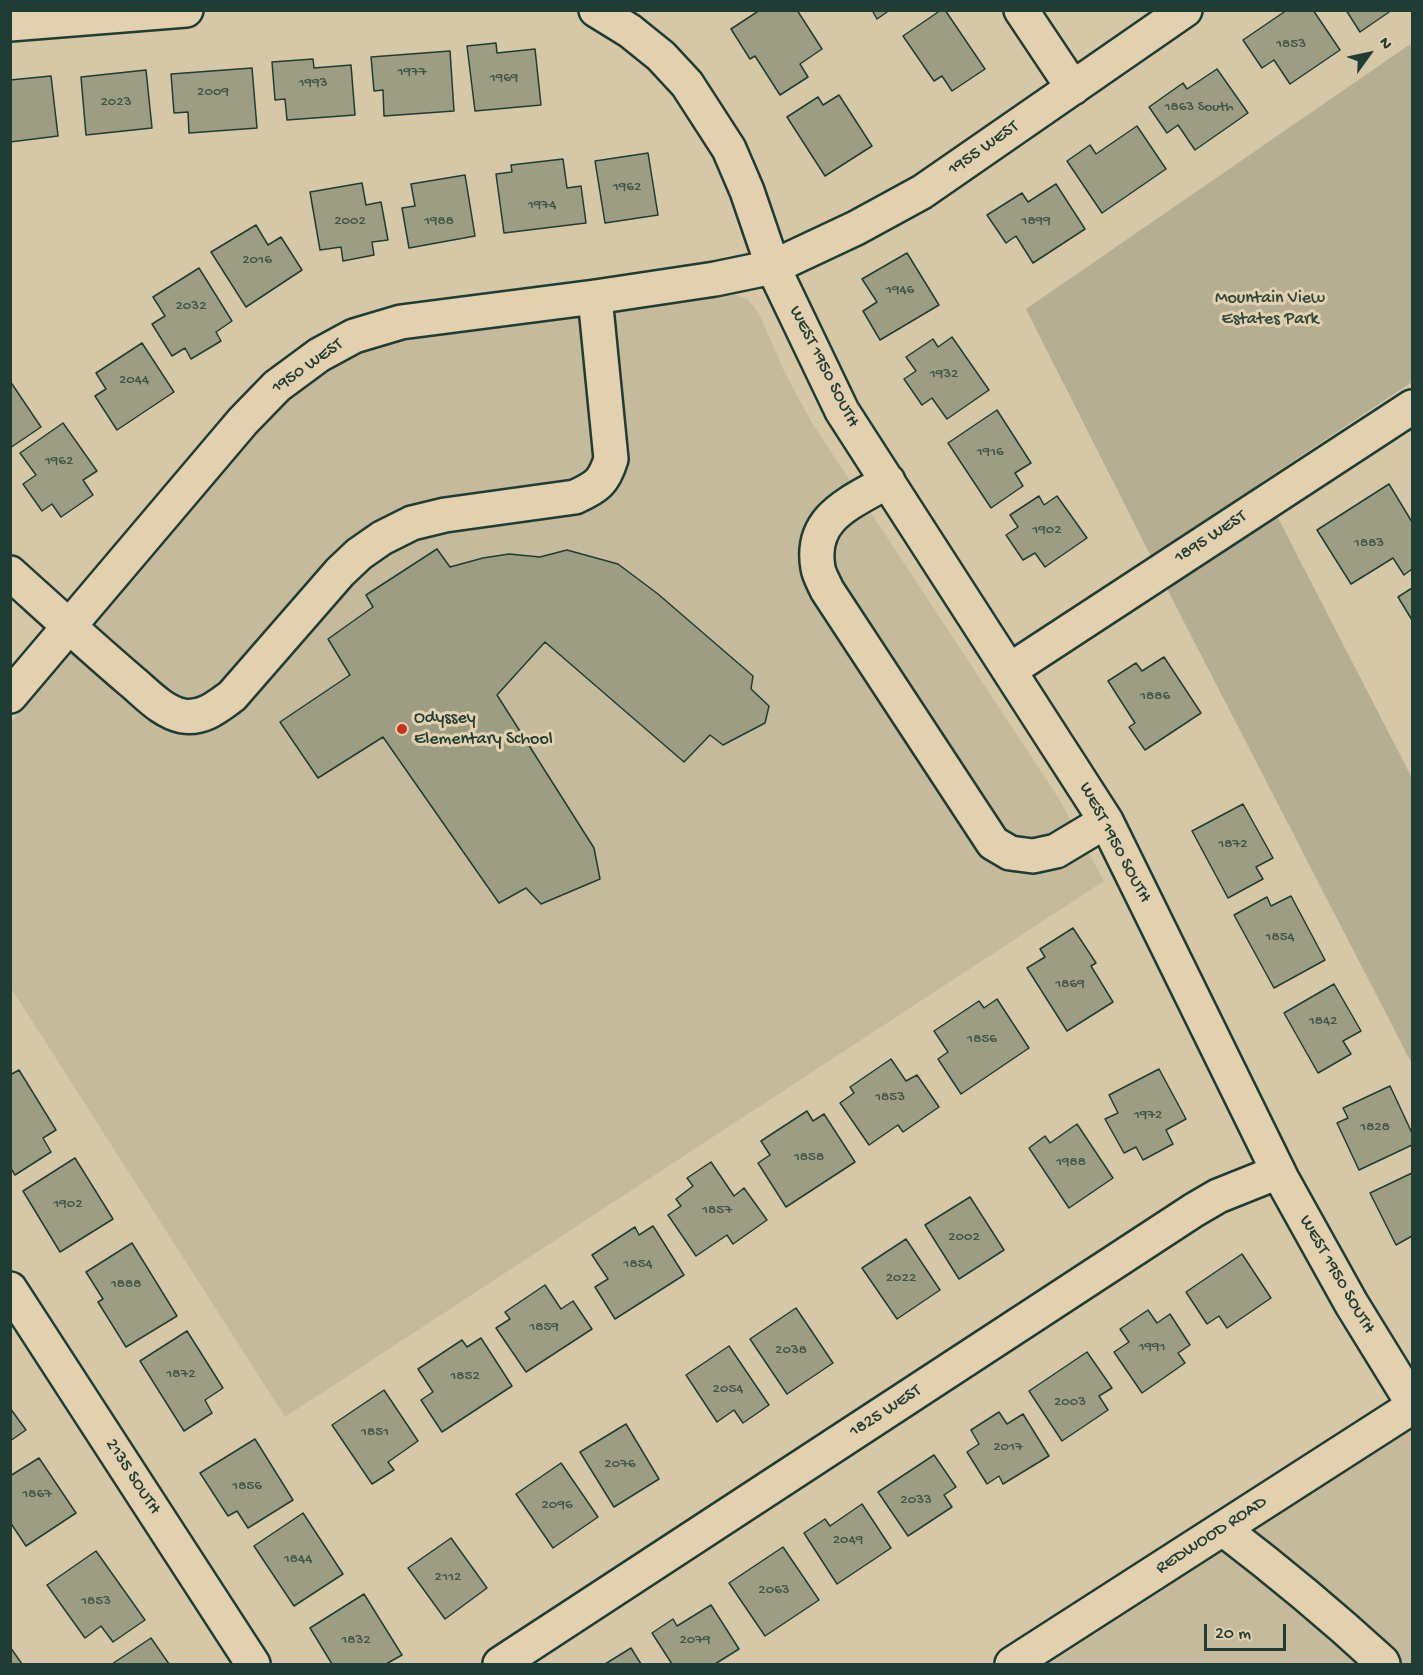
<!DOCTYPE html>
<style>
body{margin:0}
#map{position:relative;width:1423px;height:1675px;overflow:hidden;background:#d6c7a7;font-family:"Gochi Hand",sans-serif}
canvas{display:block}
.frame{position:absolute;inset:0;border:12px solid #1f3d34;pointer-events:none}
.north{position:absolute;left:1339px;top:24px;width:60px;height:60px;-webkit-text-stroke:4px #e2d0ae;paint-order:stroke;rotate:57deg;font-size:16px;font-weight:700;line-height:24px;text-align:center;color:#1f3d34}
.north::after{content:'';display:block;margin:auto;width:21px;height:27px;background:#1f3d34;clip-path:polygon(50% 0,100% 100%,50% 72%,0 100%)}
.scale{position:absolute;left:1204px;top:1624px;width:82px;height:27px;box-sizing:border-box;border:3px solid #1f3d34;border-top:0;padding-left:8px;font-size:18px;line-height:21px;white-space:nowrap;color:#1f3d34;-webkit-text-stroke:4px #e2d0ae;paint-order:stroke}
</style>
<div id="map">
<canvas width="1423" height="1675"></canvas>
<div class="frame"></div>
<div class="north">N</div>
<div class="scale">20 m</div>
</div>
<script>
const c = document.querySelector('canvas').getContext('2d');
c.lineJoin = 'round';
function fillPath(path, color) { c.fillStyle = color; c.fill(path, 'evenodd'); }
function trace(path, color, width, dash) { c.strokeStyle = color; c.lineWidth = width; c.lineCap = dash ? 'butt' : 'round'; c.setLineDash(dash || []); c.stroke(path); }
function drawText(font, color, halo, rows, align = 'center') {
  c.font = font + ' "Gochi Hand",sans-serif'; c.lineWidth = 6; c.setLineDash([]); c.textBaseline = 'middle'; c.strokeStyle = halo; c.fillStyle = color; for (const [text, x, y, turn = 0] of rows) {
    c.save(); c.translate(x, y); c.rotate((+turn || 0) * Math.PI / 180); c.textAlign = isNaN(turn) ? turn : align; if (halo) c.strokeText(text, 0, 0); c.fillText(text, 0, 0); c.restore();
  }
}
fillPath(new Path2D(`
 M729,294L737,295L748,300L755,308L761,318L784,371L812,423L1059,799L1104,881L285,1417L11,988V722L270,416L305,384L332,366L357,353L391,343L429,336Z
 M1412,1429V1664H1049Z`), '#c5ba9c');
fillPath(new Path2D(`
 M1412,43V382L1260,483L1412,778V1064L1183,620L1026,309Z`), '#b5ae92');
const building = new Path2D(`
 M760,10H797L822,49L800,64L808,77L780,95L755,56L750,59L731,29Z
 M872,10H890L877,19Z
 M941,10H945L985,69L952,91L942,76L934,81L903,36Z
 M1287,10H1313L1340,50L1290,84L1274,60L1262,68L1243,40Z
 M1346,10H1392L1360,32Z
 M496,43L497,53L535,49L541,105L475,111L467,46Z
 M450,51L454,111L384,116L383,90L374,91L371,57Z
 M313,59L314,68L351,65L355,115L287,120L285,99L275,100L272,62Z
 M252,68L257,128L189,133L188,112L174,113L171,74Z
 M1217,69L1248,113L1195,150L1178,125L1167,133L1149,107L1183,83L1187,89Z
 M146,70L152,128L86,135L81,77Z
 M51,76L58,136L10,142V80Z
 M839,95L872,146L825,176L787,117L818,97L823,105Z
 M1137,126L1166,169L1102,213L1067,161L1090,145L1096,154Z
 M648,153L658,215L605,223L595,161Z
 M563,159L567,188L581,186L586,223L504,233L496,174L512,172L511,165Z
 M465,175L475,236L409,248L402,208L415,206L411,184Z
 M362,183L366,205L381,202L388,240L372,242L374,255L343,261L341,247L320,250L310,192Z
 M1056,184L1085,229L1033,263L1016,236L1006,243L987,215L1022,193L1028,202Z
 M256,225L268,245L281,237L302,270L246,307L211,252Z
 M907,253L939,305L880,340L863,311L877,302L862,279Z
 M199,268L232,321L216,332L221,341L191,359L185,348L172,356L152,324L165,316L153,297Z
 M952,337L989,390L947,419L932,398L922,405L904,379L916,371L906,357L933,339L938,347Z
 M142,343L174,392L117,430L95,396L106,389L96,373Z
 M10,381L41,427L10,448Z
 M997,410L1031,463L1015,473L1023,486L991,508L948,443Z
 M63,423L97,471L83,480L93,495L61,517L52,504L42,511L23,484L36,475L20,453Z
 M1389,484L1412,522V569L1404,575L1393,558L1351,584L1317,530Z
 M1039,496L1044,505L1057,496L1087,538L1045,567L1035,553L1023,560L1006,535L1018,527L1010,515Z
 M437,549L450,567L483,558L509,554L540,557L567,550L618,564L658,594L753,676L751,689L769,706L765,723L723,745L710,735L684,762L545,642L497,695L594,848L600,879L541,904L526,888L499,903L383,737L318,778L280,722L350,675L328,639L373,607L366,595Z
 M1412,588V620L1398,597Z
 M1164,657L1201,713L1145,750L1129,727L1135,723L1108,681L1136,663L1142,671Z
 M1243,804L1273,858L1256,867L1263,879L1228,898L1192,831Z
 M1291,896L1325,960L1274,988L1234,915L1267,897L1271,906Z
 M1073,928L1096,963L1091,966L1113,1002L1067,1031L1027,968L1045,957L1040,949Z
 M1334,984L1361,1031L1343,1041L1351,1054L1318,1073L1284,1013Z
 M997,999L1029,1048L961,1094L938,1059L948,1052L934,1031L979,1001L984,1008Z
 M891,1059L906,1081L917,1075L939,1107L903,1132L898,1125L869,1145L840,1103L854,1093L850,1087Z
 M1159,1069L1186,1119L1166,1130L1173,1144L1143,1160L1136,1147L1124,1153L1105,1119L1118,1113L1109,1095Z
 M19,1070L56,1130L43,1138L51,1152L15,1175L10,1167V1075Z
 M1390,1086L1412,1133V1145L1359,1170L1337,1123L1348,1118L1343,1108Z
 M807,1111L813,1121L824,1114L855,1162L786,1207L758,1163L770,1155L761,1141Z
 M1077,1124L1113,1178L1069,1208L1029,1148L1045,1136L1050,1143Z
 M75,1158L113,1219L60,1252L23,1191Z
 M711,1162L734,1196L744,1188L767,1220L733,1244L727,1235L696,1256L668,1215L681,1206L676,1199L693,1186L687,1178Z
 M1412,1173V1236L1396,1245L1370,1193Z
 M970,1197L1004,1250L959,1279L925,1225Z
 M653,1226L684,1275L615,1319L595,1287L608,1279L592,1255L635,1227L639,1235Z
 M906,1239L940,1290L897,1319L862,1268Z
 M132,1243L177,1316L126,1347L98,1302L103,1299L86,1272Z
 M1242,1254L1271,1298L1227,1328L1219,1316L1207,1324L1186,1292Z
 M545,1285L561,1309L573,1301L592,1329L526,1372L496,1328L510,1319L505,1312Z
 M796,1308L833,1363L787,1394L750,1339Z
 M1148,1310L1157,1323L1170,1314L1190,1345L1178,1353L1185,1363L1142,1393L1114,1352L1129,1342L1120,1329Z
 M187,1331L223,1388L205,1400L212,1413L184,1431L140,1361Z
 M481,1338L512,1386L442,1432L421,1400L433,1392L418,1369L462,1340L467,1347Z
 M729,1346L769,1405L743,1423L734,1410L717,1422L686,1375Z
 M1087,1352L1112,1388L1099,1396L1108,1410L1062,1441L1029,1391Z
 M384,1390L418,1441L388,1462L394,1470L372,1484L332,1425Z
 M10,1408L26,1430L10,1441Z
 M999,1412L1007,1424L1023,1414L1049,1456L1003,1484L999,1476L987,1484L967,1452L979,1444L971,1430Z
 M626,1424L659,1479L614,1507L580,1452Z
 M255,1439L293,1500L248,1528L237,1511L228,1516L200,1473Z
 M934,1455L956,1487L944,1495L952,1507L908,1536L878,1492Z
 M39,1458L76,1513L26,1546L10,1522V1476Z
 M561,1463L598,1517L553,1548L516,1494Z
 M862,1504L891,1548L837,1584L804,1533L825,1519L830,1526Z
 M303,1513L343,1574L294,1606L254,1546Z
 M451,1538L487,1588L445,1619L408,1568Z
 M783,1547L819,1600L765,1636L729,1583Z
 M96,1551L145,1620L113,1642L101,1626L85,1638L47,1585Z
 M364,1594L402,1655L386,1664H332L310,1628Z
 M711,1605L739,1649L715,1664H672L652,1633L673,1619L677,1626Z
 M151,1638L169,1664H112Z
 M10,1647L22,1664H10Z
 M631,1648L641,1664H605Z`);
fillPath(building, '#9d9d83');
trace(building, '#1f3d34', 1.5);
const minor = new Path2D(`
 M596,10L630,31L661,56L687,84L729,149L747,191L773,267L842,411L1106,821L1282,1179L1351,1303L1412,1402
 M1021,10L1073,88
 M10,24L186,10
 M888,481C851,503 809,517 818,568C819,575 824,583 827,590L993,843L1010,853L1033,856L1056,851L1106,821
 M10,573C50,609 89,645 130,680C146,693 162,712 183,716C203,719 217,707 232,696L340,572L359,554L382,538L412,523L445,515L575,497C597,487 604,482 611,459L595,297
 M1010,670L1412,407
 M10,696L243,421L277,386L319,355L354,336L401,322L595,297L715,279L773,267L856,228L922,192L1185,10
 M10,1289L253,1664
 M1223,1529C1278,1571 1331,1615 1382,1662L1383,1664
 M500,1664L1194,1210L1218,1196L1278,1172`);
const major = new Path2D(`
 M1012,1664L1412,1407`);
trace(minor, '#1f3d34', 38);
trace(major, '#1f3d34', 38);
trace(minor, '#e2d0ae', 33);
trace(major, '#e2d0ae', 33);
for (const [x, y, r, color] of [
 [402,729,6,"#c8321e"]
]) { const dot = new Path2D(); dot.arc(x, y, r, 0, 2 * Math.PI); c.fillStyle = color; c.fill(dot); trace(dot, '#e2d0ae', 2); }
drawText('15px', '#3e5548', null, [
 ["1853",1291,45],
 ["1977",412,73],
 ["1969",504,79],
 ["1993",313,84],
 ["2009",213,93],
 ["2023",116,103],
 ["1863 South",1199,108],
 ["1962",627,188],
 ["1974",542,206],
 ["2002",350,222],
 ["1988",439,222],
 ["1899",1036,222],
 ["2016",257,261],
 ["1946",900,291],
 ["2032",191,307],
 ["1932",944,375],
 ["2044",134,381],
 ["1916",990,453],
 ["1962",59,462],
 ["1902",1047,531],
 ["1883",1369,544],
 ["1886",1155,697],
 ["1872",1233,845],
 ["1854",1280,938],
 ["1869",1070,985],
 ["1842",1323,1022],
 ["1856",982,1040],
 ["1853",890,1098],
 ["1972",1148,1116],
 ["1828",1375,1128],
 ["1858",809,1158],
 ["1988",1071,1163],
 ["1902",68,1205],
 ["1857",717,1211],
 ["2002",964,1238],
 ["1854",638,1265],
 ["2022",901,1279],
 ["1888",126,1285],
 ["1859",544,1328],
 ["1991",1152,1348],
 ["2038",791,1351],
 ["1872",181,1375],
 ["1852",465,1377],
 ["2054",728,1390],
 ["2003",1070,1403],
 ["1851",375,1433],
 ["2017",1008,1448],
 ["2076",620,1465],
 ["1856",247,1487],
 ["1867",37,1495],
 ["2033",916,1501],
 ["2096",557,1506],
 ["2049",848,1541],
 ["1844",298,1560],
 ["2112",448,1578],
 ["2063",774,1591],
 ["1853",96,1602],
 ["1832",356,1641],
 ["2079",695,1641]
]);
drawText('18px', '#1f3d34', '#e2d0ae', [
 ["1955 WEST",984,149,-35],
 ["1950 WEST",308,367,-35],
 ["WEST 1950 SOUTH",823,367,63],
 ["1895 WEST",1211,538,-33],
 ["WEST 1950 SOUTH",1114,843,62],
 ["WEST 1950 SOUTH",1336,1275,60],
 ["1825 WEST",886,1412,-33],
 ["2135 SOUTH",132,1477,57],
 ["REDWOOD ROAD",1212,1536,-33]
]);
drawText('18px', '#2e483d', '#e2d0ae', [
 ["Mountain View",1270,299],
 ["Estates Park",1270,320]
]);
drawText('18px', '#1f3d34', '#e2d0ae', [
 ["Odyssey",414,719],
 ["Elementary School",414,740]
], 'left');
</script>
